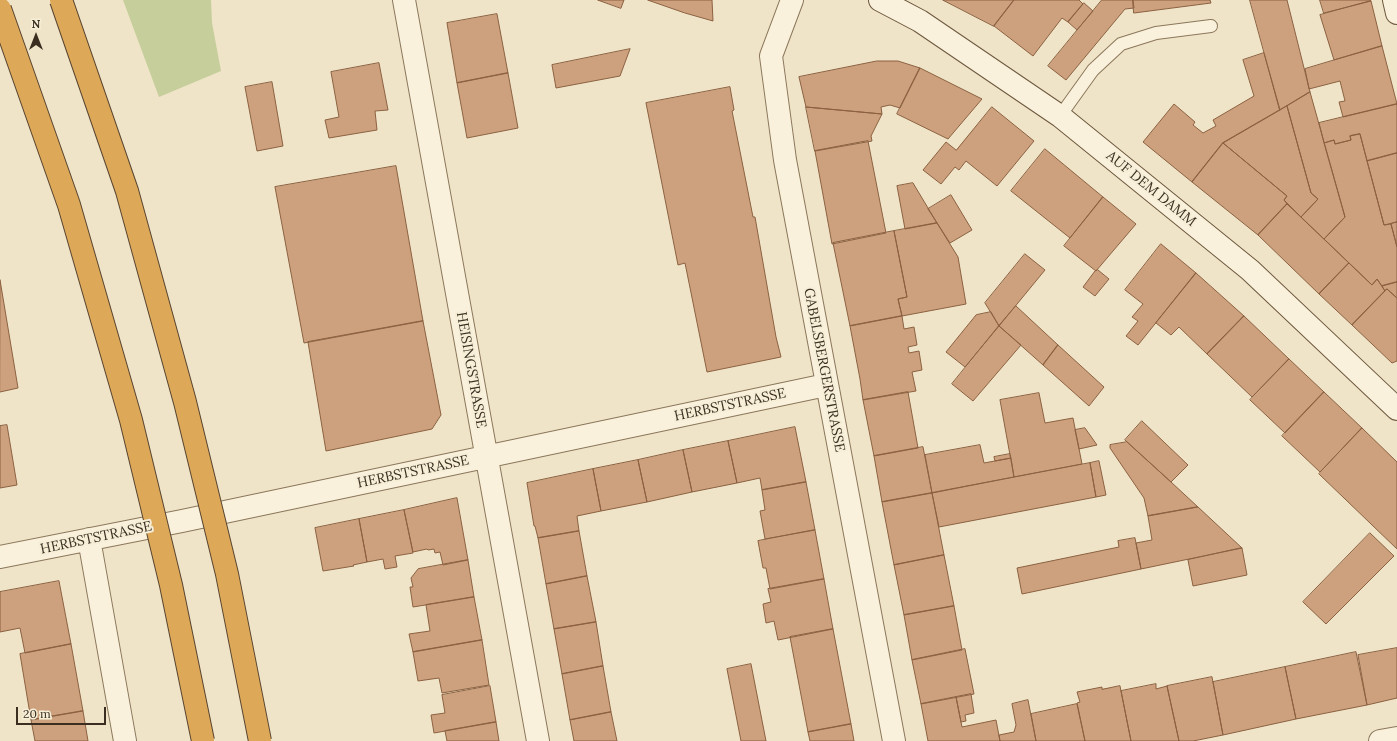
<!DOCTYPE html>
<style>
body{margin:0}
#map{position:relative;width:1397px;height:741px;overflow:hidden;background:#efe4c7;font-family:Lora,serif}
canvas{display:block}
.north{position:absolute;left:16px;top:16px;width:40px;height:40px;-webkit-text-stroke:3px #f6eed7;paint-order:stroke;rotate:0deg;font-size:11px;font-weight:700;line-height:16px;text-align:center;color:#3b2e20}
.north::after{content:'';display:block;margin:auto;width:14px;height:18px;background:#3b2e20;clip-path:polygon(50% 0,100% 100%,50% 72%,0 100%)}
.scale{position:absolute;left:16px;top:707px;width:90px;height:18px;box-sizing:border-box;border:2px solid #3b2e20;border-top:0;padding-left:5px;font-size:12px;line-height:14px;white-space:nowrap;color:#3b2e20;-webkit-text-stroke:3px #f6eed7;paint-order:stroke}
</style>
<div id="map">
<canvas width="1397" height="741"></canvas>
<div class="north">N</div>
<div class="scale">20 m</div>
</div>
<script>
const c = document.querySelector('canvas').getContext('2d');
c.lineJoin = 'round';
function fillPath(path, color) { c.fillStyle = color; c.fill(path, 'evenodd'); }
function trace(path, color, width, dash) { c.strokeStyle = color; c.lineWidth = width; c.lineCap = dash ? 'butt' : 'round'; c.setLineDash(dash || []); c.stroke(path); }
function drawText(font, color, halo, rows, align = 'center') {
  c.font = font + ' Lora,serif'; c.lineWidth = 4; c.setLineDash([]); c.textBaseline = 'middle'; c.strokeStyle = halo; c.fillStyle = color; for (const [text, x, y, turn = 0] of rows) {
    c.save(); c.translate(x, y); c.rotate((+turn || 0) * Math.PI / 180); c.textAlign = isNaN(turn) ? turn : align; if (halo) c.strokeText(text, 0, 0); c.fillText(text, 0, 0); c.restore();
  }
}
fillPath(new Path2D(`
 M123,0H211L212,23L221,71L159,97Z`), '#c6ce9b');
const building = new Path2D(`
 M598,0H624L621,8Z
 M648,0H712L713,21L685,13Z
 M943,0H1014L994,26Z
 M1014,0H1079L1083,4L1068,22L1062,18L1033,56L994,26Z
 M1102,0H1133L1134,8L1125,9L1066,80L1048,66Z
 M1133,0H1210L1211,3L1134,13Z
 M1250,0H1287L1310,92L1280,110Z
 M1320,0H1370L1371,1L1324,13Z
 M1371,1L1382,46L1334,60L1320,15Z
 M1084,3L1093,11L1077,30L1068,22Z
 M497,14L508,73L457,83L447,23Z
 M1382,46L1397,104L1343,117L1339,102L1345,101L1340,81L1309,89L1305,69Z
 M630,49L620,76L556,88L552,65Z
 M1264,53L1280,110L1223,143L1192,182L1143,142L1174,104L1195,122L1193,125L1203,133L1216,126L1213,120L1254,96L1243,60Z
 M877,61H898L920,68L900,108L890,105L881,107L882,114L806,107L799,77Z
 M379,63L388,110L375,111L377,130L329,138L325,120L339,117L331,72Z
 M920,68L982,99L948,139L897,114Z
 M508,73L518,128L467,138L457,83Z
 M272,82L283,146L257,151L245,87Z
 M730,87L734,110L732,111L753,217H755L776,337L781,357L707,372L685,263L678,265L646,103Z
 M1310,92L1345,217L1324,239L1301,217L1318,199L1311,193L1287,106Z
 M1397,104V153L1367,161L1360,134L1350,136L1351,140L1335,144L1334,140L1324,143L1319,123Z
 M1287,106L1311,193L1318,199L1301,217L1284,200L1287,196L1223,143Z
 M806,107L882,114L871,136L872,141L815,151Z
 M992,107L1034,141L997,186L966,161L959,170L955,167L941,184L923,170L946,142L956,150Z
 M1360,134L1384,225L1391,224L1397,247V282L1382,286L1377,279L1372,285L1324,239L1345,217L1324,143L1334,140L1335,144L1351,140L1350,136Z
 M868,141L886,233L832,244L815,151Z
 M1223,143L1287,196L1284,200L1287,204L1258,235L1192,182Z
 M1045,149L1103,197L1070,238L1011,191Z
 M1397,153V222L1384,225L1367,161Z
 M396,166L423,321L304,343L275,187Z
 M913,183L937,223L905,229L897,186Z
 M951,195L972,230L950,243L928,209Z
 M1103,197L1136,224L1096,271L1064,246Z
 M1287,204L1349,263L1319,294L1258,235Z
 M1397,222V247L1391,224Z
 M937,223L958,257L966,304L902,316L898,299L907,297L894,231Z
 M894,231L907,297L898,299L902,316L850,326L833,243Z
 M1161,244L1196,273L1138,345L1126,336L1138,321L1132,317L1143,304L1125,290Z
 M1025,254L1045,270L999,326L985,303Z
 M1349,263L1372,285L1377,279L1385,291L1352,325L1319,294Z
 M1098,270L1109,279L1095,296L1083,287L1095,271Z
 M1196,273L1244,316L1207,354L1179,327L1171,335L1156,323Z
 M0,280L18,388L0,392Z
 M1397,282V298L1387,289L1385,291L1382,286Z
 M1387,289L1397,298V361L1392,363L1352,325Z
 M1016,306L1058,345L1043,365L999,326Z
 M991,312L999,326L965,367L946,352L976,315Z
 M902,316L904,329L914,327L917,345L908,347L909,353L919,351L922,370L912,372L916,391L863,400L860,379L850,326Z
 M1244,316L1289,359L1252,397L1207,354Z
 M423,321L441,415L432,429L326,451L308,342Z
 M999,326L1021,345L973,401L952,384Z
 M1058,345L1104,387L1089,406L1043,365Z
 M1289,359L1324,392L1285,433L1250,400Z
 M908,392L918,448L874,456L863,400Z
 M1324,392L1362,428L1320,472L1282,436Z
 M1039,393L1045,423L1073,418L1082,464L1014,477L1000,400Z
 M1142,421L1188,465L1171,482L1125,440Z
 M7,425L17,485L0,488V426Z
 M795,427L806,482L762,490L760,478L737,483L728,441Z
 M1085,428L1097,445L1079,449L1075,430Z
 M1362,428L1397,462V549L1319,474Z
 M728,441L737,483L692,492L683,450Z
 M1127,442L1171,482L1198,507L1148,516L1144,498L1110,448V445Z
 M980,445L984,463L1011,458L1014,477L932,493L925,455Z
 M923,447L932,493L882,502L874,456Z
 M683,450L692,492L647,502L638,460Z
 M1010,454L1011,458L995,461L994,457Z
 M638,460L647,502L601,511L593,469Z
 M1099,461L1106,495L1096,497L1090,463Z
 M1090,463L1096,497L939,527L932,493Z
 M593,469L601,511L577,516L579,531L538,538L535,526H534L527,483Z
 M806,482L815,530L765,539L760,511L765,510L762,490Z
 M932,493L944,555L894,565L882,502Z
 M457,498L468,560L443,565L440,552L435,553L434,549L428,550L427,549L413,552L404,510Z
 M1198,507L1242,548L1141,569L1136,543L1152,540L1148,516Z
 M404,510L413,553L395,556L397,567L385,569L383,559L367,562L359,519Z
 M359,519L367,562L353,565L354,566L323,571L315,528Z
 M815,530L824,579L770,589L766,568H763L758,541Z
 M579,531L587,576L546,584L538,538Z
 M1370,533L1394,556L1326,624L1303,602Z
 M1135,538L1141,569L1022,594L1017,568L1119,547L1118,541Z
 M1242,548L1247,575L1193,586L1188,560Z
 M944,555L954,606L904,615L894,565Z
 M468,560L474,597L413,607L410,587H413L411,578L418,569Z
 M587,576L596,622L554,629L546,584Z
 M824,579L833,629L778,640L774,621L766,623L763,604L771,602L768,589Z
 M59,581L71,644L25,653L20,628L0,632V592Z
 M474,597L482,640L413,652L409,634L430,631L426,605Z
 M954,606L962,650L912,660L904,615Z
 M596,622L603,666L562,674L554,629Z
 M833,629L851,724L808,732L790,637Z
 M482,640L489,685L442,693L439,678L418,681L413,652Z
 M71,644L83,711L31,720L20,654Z
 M1397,648V698L1367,705L1358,655Z
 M965,649L974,694L921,704L912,660Z
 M1356,652L1367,705L1296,719L1285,667Z
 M751,664L766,741H741L727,669Z
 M603,666L611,712L570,720L562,674Z
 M1285,667L1296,719L1223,735L1213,682Z
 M1212,677L1223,735L1193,741H1179L1167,686Z
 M1156,684V689L1167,686L1179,741H1131L1121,691Z
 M490,686L496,722L434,733L431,715L445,713L442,695Z
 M1120,686L1131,741H1085L1077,703L1080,702L1077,692L1102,687V689Z
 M971,694L974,713L965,715L966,721L961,722L956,697Z
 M956,697L962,727L996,720L1000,741H928L921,704Z
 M1028,700L1036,741H1000L999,735L1014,732L1016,725L1012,704Z
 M1077,704L1085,741H1036L1031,714Z
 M83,711L88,741H35L31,720Z
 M611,712L617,741H574L570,720Z
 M496,722L499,741H447L445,731Z
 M851,724L854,741H810L808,732Z`);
fillPath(building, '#cda17d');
trace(building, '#8b6142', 1);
const lane = new Path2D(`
 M1060,116L1093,70L1121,44L1156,33L1211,26`);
const street = new Path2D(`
 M404,0L538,741
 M792,0L771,56L785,160L894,741
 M89,539L125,741
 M0,557L182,521L826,385
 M1380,741L1397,738`);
const secondary = new Path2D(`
 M880,0L920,21L1060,116L1250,270L1397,409
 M1394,0L1397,13`);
trace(lane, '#8b775c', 14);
trace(street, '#8b775c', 24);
trace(secondary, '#6d583f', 24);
trace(lane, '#f9f1db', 12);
trace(street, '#f9f1db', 22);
trace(secondary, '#f9f1db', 22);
const highwayBridge = new Path2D(`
 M61,0L127,191L185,402L227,574L260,741
 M0,9L69,205L131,420L171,585L203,741`);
trace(highwayBridge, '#594530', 24, []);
trace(highwayBridge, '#dea859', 22);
drawText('14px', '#3b2e20', '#f6eed7', [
 ["AUF DEM DAMM",1151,189,39],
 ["HEISINGSTRASSE",471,370,80],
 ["GABELSBERGERSTRASSE",824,370,79],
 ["HERBSTSTRASSE",730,405,-12],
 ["HERBSTSTRASSE",413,472,-12],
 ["HERBSTSTRASSE",96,538,-12]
]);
</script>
